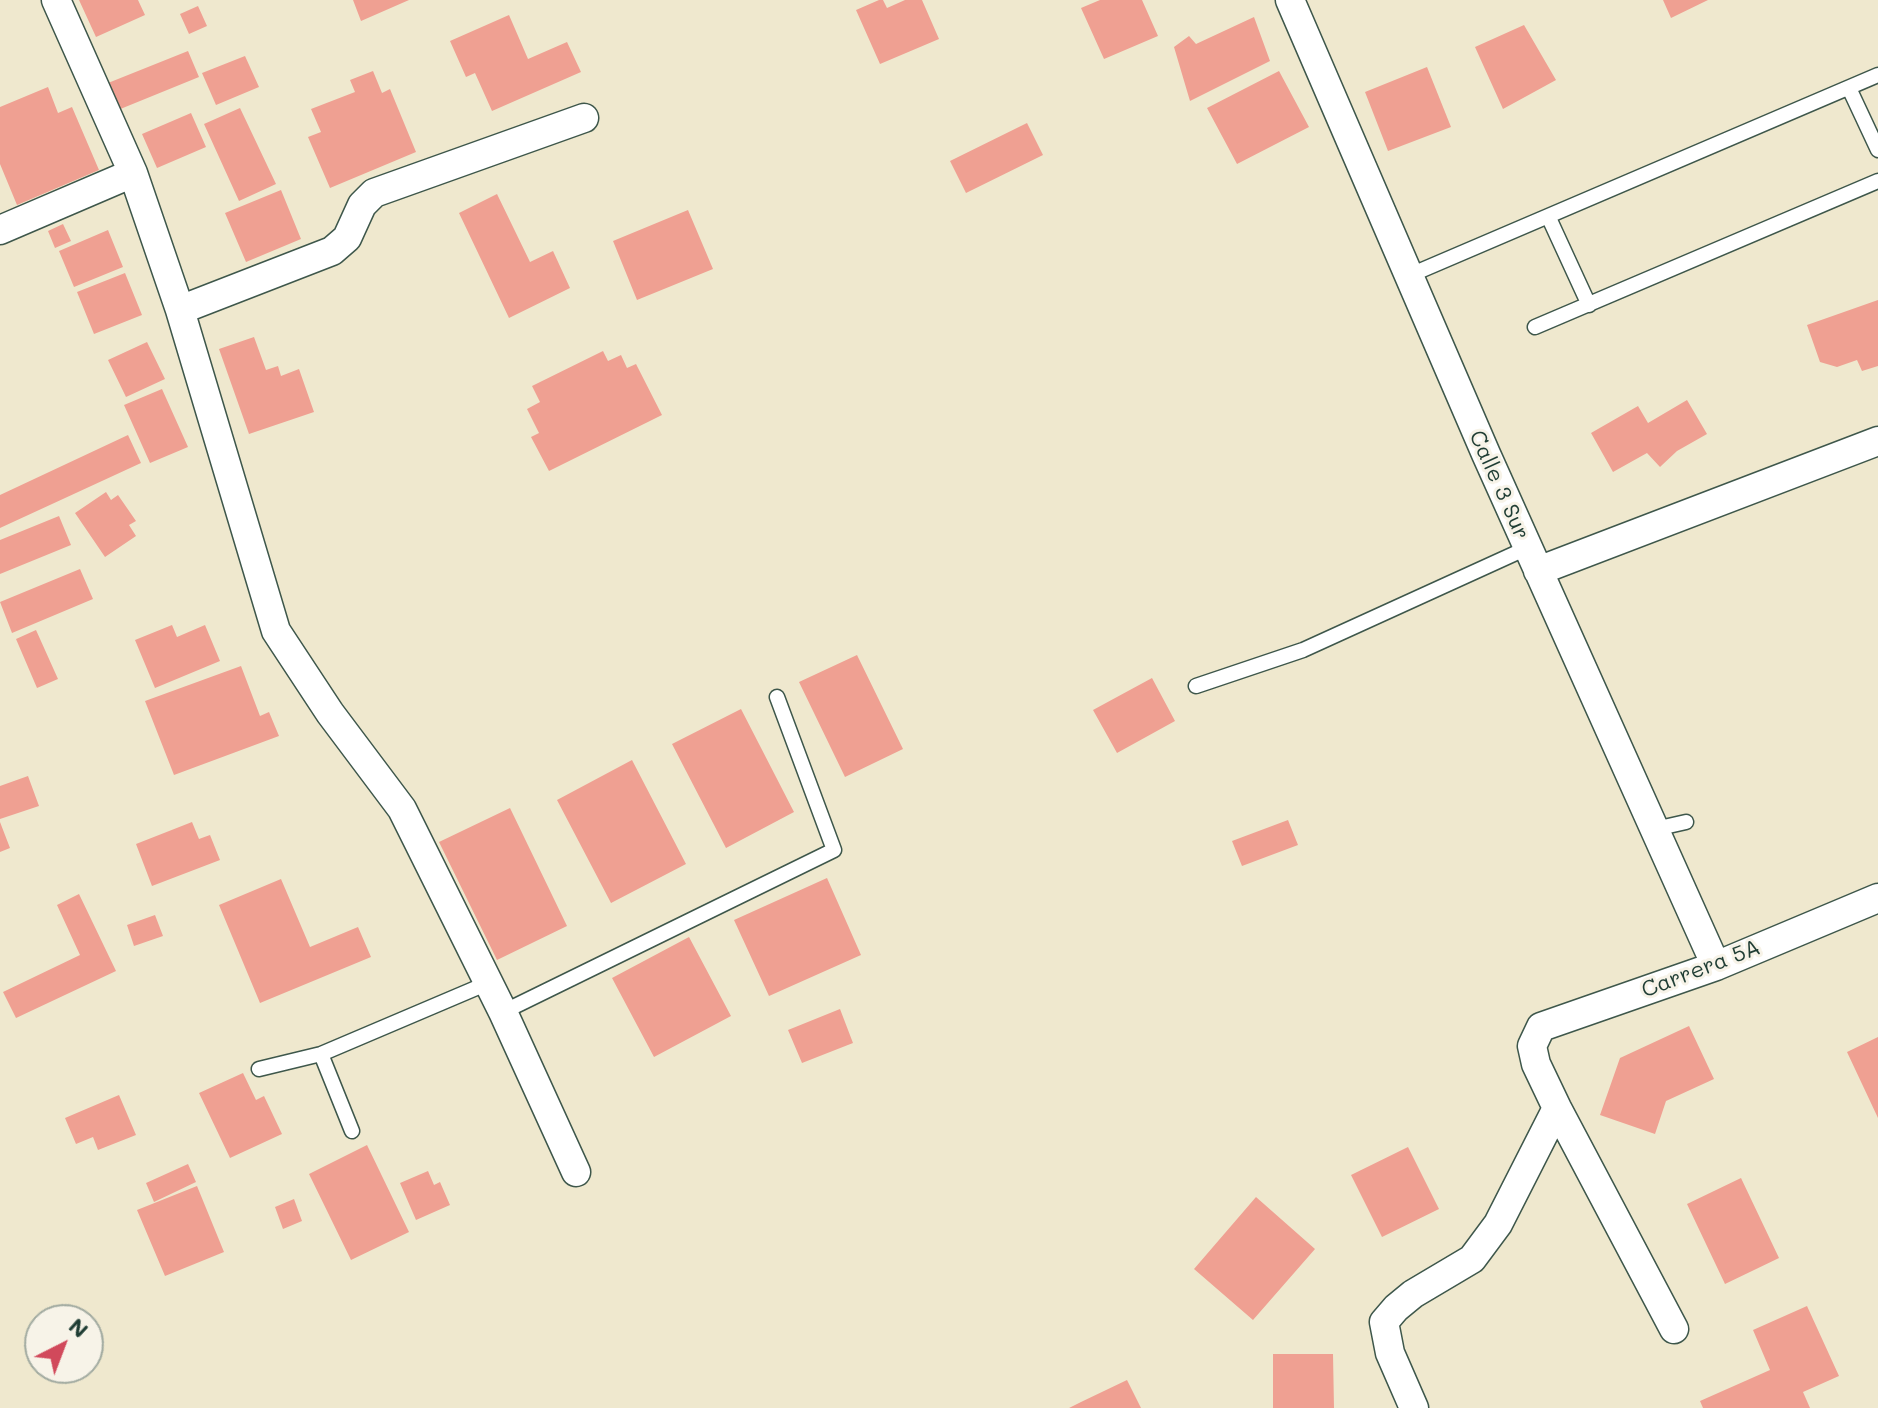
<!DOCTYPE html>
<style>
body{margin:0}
#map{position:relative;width:1878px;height:1408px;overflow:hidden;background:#efe8ce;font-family:Mali,sans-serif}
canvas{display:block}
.north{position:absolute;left:24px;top:1304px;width:80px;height:80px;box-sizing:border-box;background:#f7f3e8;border:2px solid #a1aaa0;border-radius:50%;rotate:42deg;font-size:22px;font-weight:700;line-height:32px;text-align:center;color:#1f3d34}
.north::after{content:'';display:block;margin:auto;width:28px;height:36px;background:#d1495b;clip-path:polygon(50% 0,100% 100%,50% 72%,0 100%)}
</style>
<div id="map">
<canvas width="1878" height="1408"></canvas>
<div class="north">N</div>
</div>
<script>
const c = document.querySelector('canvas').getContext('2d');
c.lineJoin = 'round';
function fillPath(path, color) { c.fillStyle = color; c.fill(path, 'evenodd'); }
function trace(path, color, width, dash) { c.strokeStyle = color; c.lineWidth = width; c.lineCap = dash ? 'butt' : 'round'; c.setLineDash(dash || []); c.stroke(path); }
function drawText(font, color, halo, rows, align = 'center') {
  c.font = font + ' Mali,sans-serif'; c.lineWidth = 6; c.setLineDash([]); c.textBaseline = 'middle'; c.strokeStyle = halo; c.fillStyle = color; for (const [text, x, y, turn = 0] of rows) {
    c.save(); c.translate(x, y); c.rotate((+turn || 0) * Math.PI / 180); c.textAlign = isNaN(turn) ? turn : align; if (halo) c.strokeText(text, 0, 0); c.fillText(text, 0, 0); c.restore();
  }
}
fillPath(new Path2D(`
 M79,0H138L145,15L96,37Z
 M353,0H409L361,21Z
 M879,0H883L887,8L905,0H922L939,39L880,64L856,10Z
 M1100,0H1142L1158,36L1104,59L1081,8Z
 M1663,0H1708L1671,18Z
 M198,6L207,26L189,34L180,14Z
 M509,15L528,59L567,42L581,72L492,111L475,73L466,77L450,41Z
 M1254,17L1270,61L1190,101L1174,47L1189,36L1196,44Z
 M1524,25L1556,80L1503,109L1475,47Z
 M188,51L199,77L113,112L103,85Z
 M245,56L259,87L216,105L202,73Z
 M1427,67L1451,127L1388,151L1365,92Z
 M373,71L382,93L390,89L416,152L330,188L308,137L321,132L311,109L355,92L350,80Z
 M1279,71L1309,127L1237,164L1207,108Z
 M48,87L58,113L72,107L99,170L17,205L0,164V107Z
 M240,108L276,184L239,201L204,124Z
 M191,113L206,147L157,168L142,134Z
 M1027,123L1043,155L966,193L950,161Z
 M281,190L301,239L246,262L225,213Z
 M497,194L530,262L553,251L570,288L509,318L459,213Z
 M688,210L713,269L637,300L613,241Z
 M63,224L71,241L55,248L48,231Z
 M108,230L123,267L74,287L59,251Z
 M125,273L142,315L94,334L77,292Z
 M1878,300V366L1862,371L1857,360L1837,367L1820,362L1807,325Z
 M254,337L266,370L278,366L281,376L299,369L314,412L249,434L219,349Z
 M147,342L165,379L126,397L108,360Z
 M603,351L608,361L621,355L627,368L636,364L662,415L549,471L531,437L539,433L527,409L540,402L532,386Z
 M162,389L188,447L150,463L124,405Z
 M1687,400L1707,434L1677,451L1660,467L1647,453L1613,472L1591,433L1638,406L1648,423Z
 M128,435L141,463L0,528V495Z
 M106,492L111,500L118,495L136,521L129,525L136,536L105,557L75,513Z
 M59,516L71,545L0,574V540Z
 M80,569L93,599L12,633L0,602Z
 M172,625L177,637L205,625L220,661L155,688L135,640Z
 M36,630L58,679L37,688L16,639Z
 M857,655L903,749L845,777L799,682Z
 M241,666L260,716L269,712L279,736L174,775L145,701Z
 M1152,678L1175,721L1117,753L1093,710Z
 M741,709L794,812L726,848L672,744Z
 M632,760L686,864L611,903L557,800Z
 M28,776L39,806L0,819V786Z
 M510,808L567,926L497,960L439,842Z
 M1288,820L1298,845L1242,866L1232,841Z
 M0,822L10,848L0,852Z
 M192,822L199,839L210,835L220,860L152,886L136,844Z
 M827,878L861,955L769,996L734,920Z
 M281,879L310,947L358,927L371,957L260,1003L219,905Z
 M79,894L116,971L16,1018L3,992L80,955L57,905Z
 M155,915L163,936L134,946L127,925Z
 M689,937L731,1016L654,1057L612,978Z
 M840,1009L853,1043L802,1063L788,1030Z
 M1689,1026L1714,1079L1666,1101L1655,1134L1600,1115L1620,1058Z
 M1878,1037V1118L1847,1052Z
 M243,1073L256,1100L264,1096L282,1134L230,1158L199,1093Z
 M119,1095L136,1135L98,1150L93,1137L76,1144L65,1118Z
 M367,1145L409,1232L351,1260L309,1174Z
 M1408,1147L1439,1209L1382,1237L1351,1175Z
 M188,1164L196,1182L154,1202L146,1183Z
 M428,1171L434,1185L440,1182L450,1205L416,1220L400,1183Z
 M1741,1178L1779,1258L1725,1284L1687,1204Z
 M197,1186L224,1252L165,1276L137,1210Z
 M1256,1197L1315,1249L1253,1320L1194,1269Z
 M294,1199L302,1221L283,1229L275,1207Z
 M1807,1306L1839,1376L1803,1392L1810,1408H1703L1700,1401L1770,1370L1753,1330Z
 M1273,1354H1333L1334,1408H1273Z
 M1127,1380L1141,1408H1069L1081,1402Z`), '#efa092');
const service = new Path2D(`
 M1849,88L1878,150
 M1549,218L1589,305
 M1408,276L1878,75
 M1535,327L1878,181
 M1196,686L1303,650L1527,548
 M1655,829L1686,822
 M503,1012L834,850L777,697
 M321,1054L352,1131
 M259,1069L321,1054L488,983`);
const minor = new Path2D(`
 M56,0L133,173L180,310L276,631L330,713L402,809L503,1012L576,1172
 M1290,0L1486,454L1716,966
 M0,230L133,173
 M180,310L332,251L347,238L362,205L374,193L584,118
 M1538,571L1878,441
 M1674,1329L1557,1108L1536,1064L1532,1046L1541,1027L1716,966L1878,898
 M1414,1408L1390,1353L1384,1322L1396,1308L1413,1294L1472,1259L1498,1224L1557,1108`);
trace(service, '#3e574b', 17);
trace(minor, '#3e574b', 31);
trace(service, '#fff', 14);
trace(minor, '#fff', 28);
drawText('22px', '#1f3d34', '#f7f3e8', [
 ["Calle 3 Sur",1499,485,66],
 ["Carrera 5A",1701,969,-21]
]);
</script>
